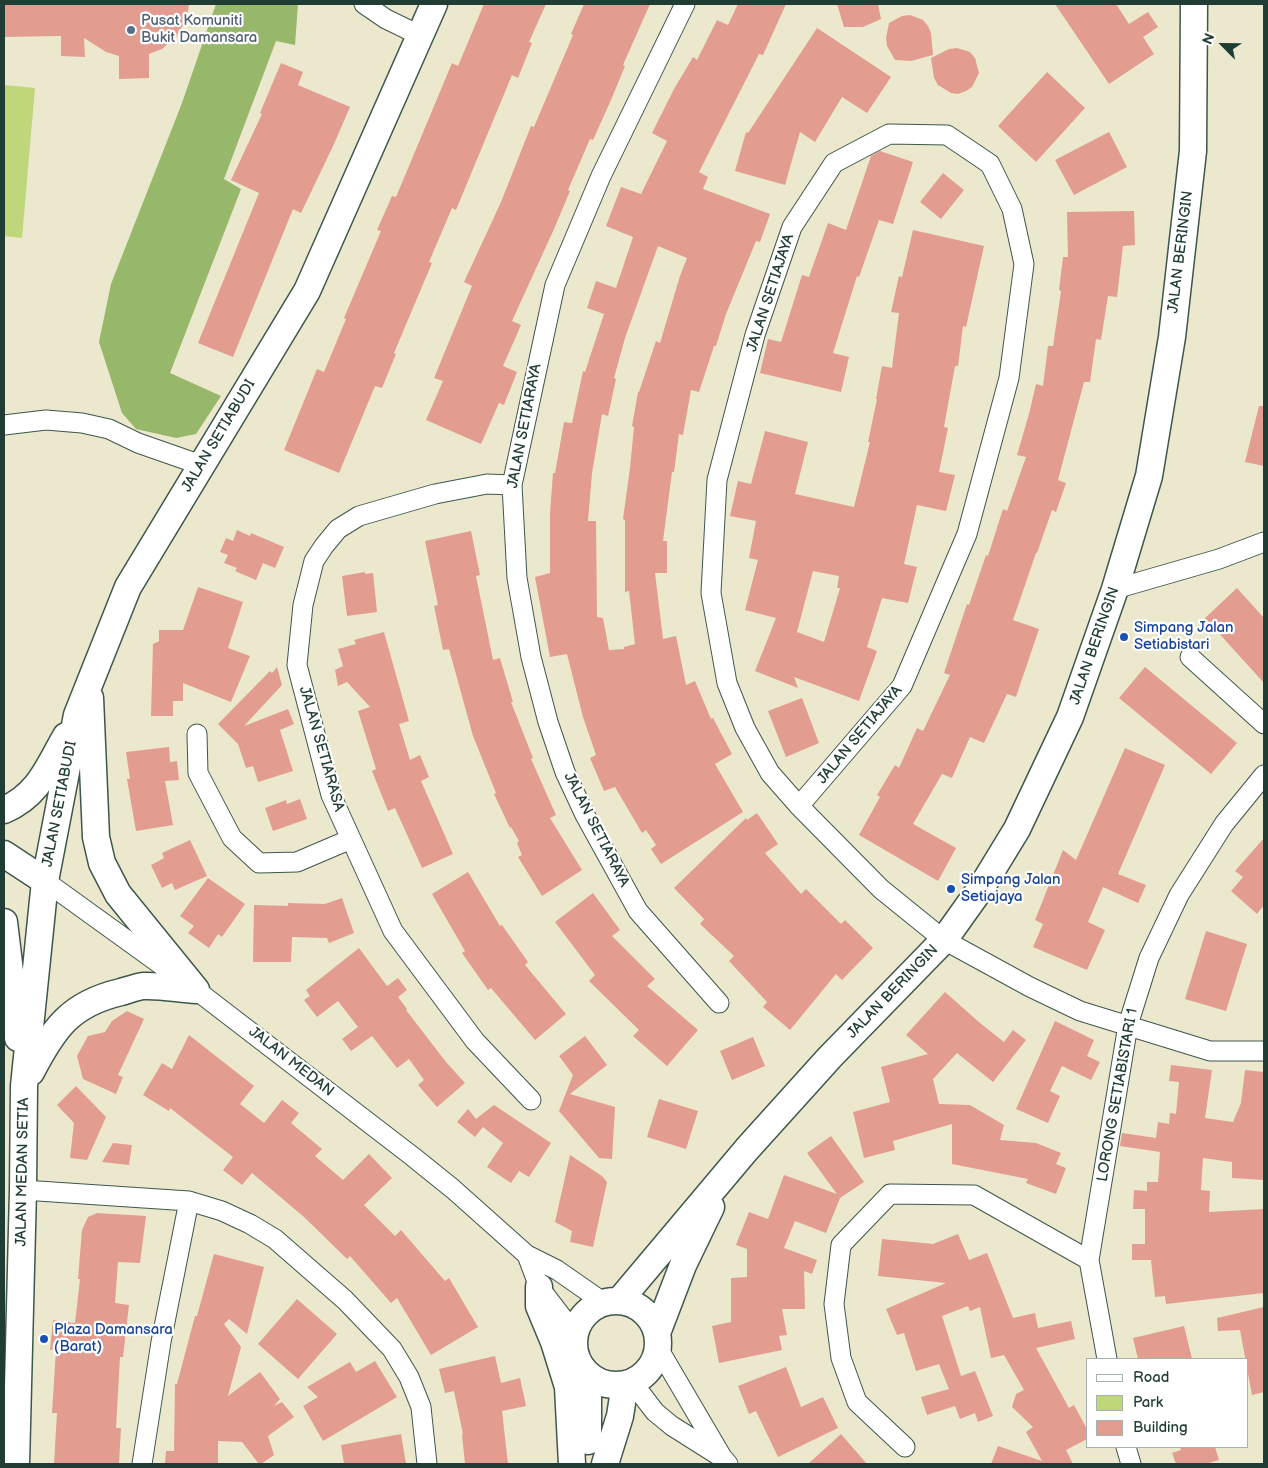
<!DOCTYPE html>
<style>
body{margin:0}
#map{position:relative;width:1268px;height:1468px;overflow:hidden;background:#ece8cd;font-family:"Balsamiq Sans",sans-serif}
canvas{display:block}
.frame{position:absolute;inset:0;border:5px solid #1f3d34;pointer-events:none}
.legend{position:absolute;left:1086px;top:1358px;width:162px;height:90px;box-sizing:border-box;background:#fff;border:1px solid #a5b1ae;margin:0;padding:6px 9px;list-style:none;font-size:15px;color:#1f3d34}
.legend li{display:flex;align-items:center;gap:10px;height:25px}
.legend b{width:25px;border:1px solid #a5b1ae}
.north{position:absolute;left:1198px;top:20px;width:50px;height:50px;-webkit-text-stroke:4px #fff;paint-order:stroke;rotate:293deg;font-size:14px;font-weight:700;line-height:20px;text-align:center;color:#1f3d34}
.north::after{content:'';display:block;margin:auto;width:18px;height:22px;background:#1f3d34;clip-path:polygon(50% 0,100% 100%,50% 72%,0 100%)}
</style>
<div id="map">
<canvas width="1268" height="1468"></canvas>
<div class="frame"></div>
<ul class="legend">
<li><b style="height:6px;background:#fff"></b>Road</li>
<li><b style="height:14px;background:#bfd67b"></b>Park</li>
<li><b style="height:14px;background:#e29d90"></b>Building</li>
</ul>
<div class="north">N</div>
</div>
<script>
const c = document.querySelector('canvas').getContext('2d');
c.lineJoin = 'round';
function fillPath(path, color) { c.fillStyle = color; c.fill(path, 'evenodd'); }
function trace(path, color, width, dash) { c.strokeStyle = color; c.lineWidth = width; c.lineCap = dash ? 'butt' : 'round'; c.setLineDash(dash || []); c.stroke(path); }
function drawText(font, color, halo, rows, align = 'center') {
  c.font = font + ' "Balsamiq Sans",sans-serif'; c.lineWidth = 4.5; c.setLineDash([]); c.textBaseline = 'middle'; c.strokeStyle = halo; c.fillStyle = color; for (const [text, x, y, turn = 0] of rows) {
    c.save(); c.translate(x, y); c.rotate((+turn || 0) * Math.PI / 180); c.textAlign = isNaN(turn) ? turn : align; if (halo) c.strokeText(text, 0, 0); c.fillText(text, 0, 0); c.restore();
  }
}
fillPath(new Path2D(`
 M4,85L35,88L22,238L4,236Z`), '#bfd67b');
fillPath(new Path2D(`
 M216,4H298L295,45L276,41L224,179L241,189L170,373L221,396L196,434L176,438L136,429L122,413L99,342L111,284L182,103Z`), '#97b76b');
fillPath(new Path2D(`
 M4,4H189L187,18L177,36L162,49L149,54V78L119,79V56L106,52L84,38L85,57L61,56V36L4,37Z
 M484,4H546L529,42L532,43L518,78L512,75L456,210L452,208L429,262L432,263L394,353L396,354L382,388L375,386L339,473L284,450L317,369L324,372L346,319L344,318L381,231L377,230L392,196L396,197L452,63L458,66Z
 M584,4H650L623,65L625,66L611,100L593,140L590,139L568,190L570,191L554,229L512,321L521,325L503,366L517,372L504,405L499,403L481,444L426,420L443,381L434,378L472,286L464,282L501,202L531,126L534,127L573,35L571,34Z
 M738,4H786L763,55L759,54L699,172L708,177L703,189L770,214L760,242L756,241L726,314L716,346H714L699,392L691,390L683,435L679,434L674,472H672L663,541H667V573H655L663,639L676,636L686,685L695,681L711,719L713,718L732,754L715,764L743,812L661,864L651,849L656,845L646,830L642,833L615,787L604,791L590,758L596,755L583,717L567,654L550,657L535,577L550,573V513L553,473H555L564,422L572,423L583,371L585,372L604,314L587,308L596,281L616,288L633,237L606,226L621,187L641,194L667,141L652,133L674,89L693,57L697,60L717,20L728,25ZM658,246L687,258L680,276L660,343L656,341L639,392H638L632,426L634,427L630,468L623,519L625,520V592L629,591L635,644L624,647V649L609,650L603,618L597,617L596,521H588L592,473L602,414L608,416L616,379L614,378L625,338Z
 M837,4H878L881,19L863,27H844Z
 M1055,4H1116L1129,24L1148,12L1158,27L1143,37L1154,54L1109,84Z
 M910,15L923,20L928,26L931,33L933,55L911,61L895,60L887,46L886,38L889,23L902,16Z
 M817,28L891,77L867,113L842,97L815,142L800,132L785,185L735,171L746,132L748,133Z
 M957,48L970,52L975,58L979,73L972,87L966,91L958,94L951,93L938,85L934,78L931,58L949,49Z
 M281,63L303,72L298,85L350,107L334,144L301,213L293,209L233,357L198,343L259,193L231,180L262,114L260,113Z
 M1047,72L1085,108L1036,162L998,126Z
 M1109,132L1127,167L1074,195L1055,160Z
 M880,151L913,162L893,224L879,220L859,277L857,276L833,353L849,357L841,392L760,373L768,339L781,342L802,275L809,277L828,223L846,230L871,156Z
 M943,173L964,190L941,219L920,202Z
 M1134,211L1135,245L1123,246L1117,297L1108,296L1101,340L1096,339L1090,382H1084L1058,480L1066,483L1056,512L1052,510L1037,553H1036L1013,620L1039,629L1016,697L1007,694L984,743L970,737L952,778L942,774L913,824L956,848L938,881L859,835L880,797L877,795L895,765L899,768L917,728L923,731L950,675L944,673L967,604L969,605L986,555L988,556L1003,509L1007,511L1026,457L1017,455L1029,414L1036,384L1043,386L1048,346H1053L1061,291L1059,290L1063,257H1068L1067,212Z
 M913,230L984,246L966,327L963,326L958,366H955L944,427L948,428L939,472L955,475L946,511L917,505L904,564L917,567L908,603L882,598L867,647L877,651L859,701L794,677L798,688L755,671L776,618L745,610L758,560L749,558L756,521L730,516L738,481L751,484L765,431L808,442L795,494L854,507L870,442H868L877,399H876L882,366L892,368L899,313L891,312L899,276L902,277ZM813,571L839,576L837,588H840L824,642L797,632Z
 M1259,406H1264V466L1245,462Z
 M237,530L250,536L251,533L284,547L275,568L263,563L256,580L235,571L237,568L224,563L228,555L220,552L226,538L233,541Z
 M471,531L480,575L476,576L493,660L500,658L513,702H511L533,758L531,759L556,815L550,818L582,870L542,896L518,857L522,855L517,843L519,841L511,827L510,828L494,794L496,793L473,736L449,649L443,650L434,606L438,605L425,541Z
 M365,572V574L373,573L377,612L347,616L342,576Z
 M198,587L243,602L228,648L250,656L231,702L183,683V701H173V716H151L153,644L159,641V630H183Z
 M1237,588L1264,618V683L1205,618Z
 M384,632L409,721L399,724L410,760L420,755L429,777L421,781L453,854L422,868L395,808L388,811L372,771L376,769L358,711L370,707L347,682L338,686L335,670L343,666L338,649L356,644L354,640Z
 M277,667L282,685L244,726L288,709L294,724L280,730L293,771L258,782L253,766L246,768L238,744L218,724L270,671L272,673Z
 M1145,667L1237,743L1211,774L1119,698Z
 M802,698L819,743L786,757L768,711Z
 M169,747L170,762L177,761L179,780L165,781L173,825L136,831L127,779H130L126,752Z
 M1125,748L1165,765L1118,874L1146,885L1138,903L1103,887L1088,922L1105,930L1087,970L1033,947L1043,924L1035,920L1063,850L1076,860Z
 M300,799L307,819L273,831L265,808L286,800L287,804Z
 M757,813L778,844L765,853L801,894L806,889L841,924L845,920L873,948L842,980L836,974L790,1030L763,1007L767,1002L729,961L734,956L700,924L704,919L674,888L746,818L747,820Z
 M1264,838V905L1257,914L1231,891L1243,877L1235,871Z
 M190,840L207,876L175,890L172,883L162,888L151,865L164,858L162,853Z
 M468,872L500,926L502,925L528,962L525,965L566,1014L535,1040L491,988L488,990L462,953L465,951L432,894Z
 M208,878L245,904L222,937L218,934L209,948L188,933L194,926L180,916Z
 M593,893L620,930L612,936L655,979L647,986L698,1030L667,1066L633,1036L639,1030L589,981L595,975L555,922Z
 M342,898L354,933L329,943L327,938L292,937L291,962H253L254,905L288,906V903L325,904Z
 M1206,931L1247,944L1226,1011L1185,999Z
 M359,948L387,986L398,978L407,990L398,997L407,1009L406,1010L446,1062L465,1083L437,1107L418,1085L424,1080L409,1059L397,1068L372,1036L351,1051L342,1039L358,1027L338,1001L317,1017L304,1000L310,996L306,990Z
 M945,992L980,1023L1004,1042L1013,1030L1026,1040L993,1082L957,1053L933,1079L939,1104L970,1105L1004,1125L1000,1140L1036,1143L1061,1153L1056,1164L1066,1168L1056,1194L1026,1183L1028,1179L952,1164V1124L893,1141L895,1150L864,1158L853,1112L890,1102L881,1067L928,1054L906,1035Z
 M127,1011L144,1019L118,1075L123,1077L116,1094L83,1079L77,1056L88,1036L105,1032L112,1021Z
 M1055,1021L1094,1040L1087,1056L1100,1062L1091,1080L1062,1066L1050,1091L1060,1096L1048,1123L1016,1109Z
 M189,1035L254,1086L240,1104L264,1123L282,1100L299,1113L291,1123L322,1149L315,1156L343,1180L369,1154L392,1178L364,1205L395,1236L401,1230L445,1281L449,1278L478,1327L431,1355L397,1298L391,1303L350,1256L347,1259L304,1217L252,1173L242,1185L223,1170L233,1157L170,1108L169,1111L143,1095L162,1063L172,1069Z
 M585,1036L607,1065L570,1094L615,1107L612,1159L599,1158L559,1111L573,1075L559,1056Z
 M753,1037L765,1066L732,1080L720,1051Z
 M1171,1065L1212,1070L1205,1118L1233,1122L1241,1103L1245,1070L1264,1072V1180L1232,1178V1162L1203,1158L1201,1190L1210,1191L1209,1212L1264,1209V1293L1166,1304L1165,1296L1155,1297L1151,1260H1132V1244H1145V1209H1133L1134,1190L1147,1191V1182H1158L1160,1152L1120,1146L1122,1133L1156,1138L1158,1122L1169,1124L1170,1113L1176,1114L1179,1082L1169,1081Z
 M76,1086L106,1117L87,1160L70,1158L74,1123L57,1105Z
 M659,1099L698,1111L686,1149L647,1137Z
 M494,1105L551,1143L529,1177L519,1171L511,1183L487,1167L503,1143L483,1127L475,1137L457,1122L468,1109L476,1119Z
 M831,1136L864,1182L840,1198L826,1233L795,1221L784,1248L817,1260L812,1274L804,1271L805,1309H782L787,1335L779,1336L782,1350L719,1363L712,1326L731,1322V1278L747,1277V1249L736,1245L749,1212L768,1219L784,1175L837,1194L807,1153Z
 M113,1143L132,1145L129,1165L102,1162Z
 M570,1155L602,1176L607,1182L593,1247L570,1242L572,1231L555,1222Z
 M97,1213L146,1216L140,1263L118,1262L115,1303L129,1305L123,1357H120L116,1428H121L119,1464H54L57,1413H52L56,1350H50L53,1320L75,1323L80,1279H78L82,1230L88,1217Z
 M958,1234L969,1260L987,1253L1013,1318L1035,1313L1038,1328L1071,1321L1075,1339L1036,1348L1069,1408L1074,1405L1087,1429V1439L1066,1450L1073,1464H991L998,1446L1042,1461L1026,1432L1033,1427L1012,1407L1016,1394L1024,1390L1004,1355L991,1358L980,1307L970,1311L968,1306L942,1316L961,1376L975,1371L993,1416L978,1422L975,1413L960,1419L955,1406L927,1415L921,1397L949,1389L939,1364L916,1371L904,1333L897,1335L886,1309L946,1283L878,1276L882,1239L933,1244Z
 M214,1254L264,1267L247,1334L229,1319L224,1324L241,1347L228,1396L260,1372L280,1399L274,1406L282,1402L294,1417L268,1436L274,1455L261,1464H259L242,1442L218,1441V1464H165L166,1451H174L175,1384H177L195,1316H197Z
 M297,1299L337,1334L298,1379L258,1344Z
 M1264,1307V1392L1252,1395L1240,1330L1218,1331L1217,1318Z
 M1184,1326L1192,1359H1138L1133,1338Z
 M495,1356L501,1383L520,1378L526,1406L502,1411L508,1464H465L462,1435L463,1434L454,1391L445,1393L439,1369Z
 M375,1361L397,1397L323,1441L303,1406L318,1397L307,1387L350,1362L356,1372Z
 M786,1367L801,1407L823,1397L838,1428L778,1457L756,1411L749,1414L738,1386Z
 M401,1434L406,1464H344L341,1445Z
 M841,1434L867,1464H808Z
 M1180,1447H1215L1219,1460L1205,1464H1176L1172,1453L1181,1450Z`), '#e29d90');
const street = new Path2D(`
 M364,4L386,19L419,35
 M685,4L601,176L555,285L512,485L517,578L531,657L548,722L565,772L585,815L638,911L719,1003
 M4,425L46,420L82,423L109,429L138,443L201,465
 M512,485L487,484L435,494L359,516L338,529L324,546L314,561L303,605L297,665L331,795L393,931L475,1041L531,1100
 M1115,589L1219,559L1264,542
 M1190,657L1264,724
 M197,734L198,773L232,838L259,863L297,862L351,839
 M799,806L902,686L967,534L1009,378L1024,264L1012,209L990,164L947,135L889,134L834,163L792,227L755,335L717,480L711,593L727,683L745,728L770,773L799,806L881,889L944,940L1030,987L1080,1011L1210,1051H1264
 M45,881L196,990L412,1156L453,1189L527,1255L557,1270L603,1302
 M23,1190L189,1201L222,1211L250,1224L275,1239L345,1300L392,1349L409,1377L421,1407L427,1464
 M527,1255L539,1287L575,1334
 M658,1348L722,1457L728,1464
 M1107,1359L1089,1260L1128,1025L1149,958L1179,895L1224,824L1264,775
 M632,1382L655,1412L672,1426L718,1455
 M905,1447L857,1402L841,1358L834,1304L841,1245L890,1194L974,1195L1089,1260
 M1126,1447L1131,1464
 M142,1464L161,1342L189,1201`);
const secondary = new Path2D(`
 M90,698L96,837L102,863L118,894L196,990
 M4,810C39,795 48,767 66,736
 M4,854L45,881
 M4,922L18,1038
 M31,1072C54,1028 70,1004 121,992C128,990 136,987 143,986C160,985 179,989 196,990
 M539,1287V1306L554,1342L568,1387L572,1464
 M620,1300L747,1149L830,1057L944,940L981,888L1017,829L1070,717L1115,589L1149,476L1172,337L1193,151L1194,4
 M574 1343a42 42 0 1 1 84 0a42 42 0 1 1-84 0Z
 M657,1333L683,1265L711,1207
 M583,1369L588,1394V1441
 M16,1464L23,1190L24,1086L45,881L77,715L128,587L307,291L434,4
 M605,1464L620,1416L625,1384`);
trace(street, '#3e574b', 21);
trace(secondary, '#3e574b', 29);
trace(street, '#fff', 19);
trace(secondary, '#fff', 26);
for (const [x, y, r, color] of [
 [131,30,5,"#5c6f8a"],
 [1124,637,5,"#1a4fb4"],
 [951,889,5,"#1a4fb4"],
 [44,1339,5,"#1a4fb4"]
]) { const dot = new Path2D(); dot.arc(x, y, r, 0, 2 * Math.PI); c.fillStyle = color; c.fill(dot); trace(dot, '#fff', 2); }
drawText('15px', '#4e5e75', '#fff', [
 ["Pusat Komuniti",141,21],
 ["Bukit Damansara",141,38]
], 'left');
drawText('15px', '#1f3d34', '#fff', [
 ["JALAN BERINGIN",1181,252,-83],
 ["JALAN SETIAJAYA",771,293,-72],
 ["JALAN SETIARAYA",525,426,-79],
 ["JALAN SETIABUDI",219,436,-59],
 ["JALAN BERINGIN",1095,646,-71],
 ["JALAN SETIAJAYA",860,735,-50],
 ["JALAN SETIARASA",321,749,74],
 ["JALAN SETIABUDI",60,804,-79],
 ["JALAN SETIARAYA",596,830,63],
 ["JALAN BERINGIN",893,992,-46],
 ["JALAN MEDAN",291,1062,38],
 ["LORONG SETIABISTARI 1",1118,1095,-80],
 ["JALAN MEDAN SETIA",23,1172,-89]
]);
drawText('15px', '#164399', '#fff', [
 ["Simpang Jalan",1134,628],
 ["Setiabistari",1134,645],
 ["Simpang Jalan",961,880],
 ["Setiajaya",961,897],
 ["Plaza Damansara",54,1330],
 ["(Barat)",54,1347]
], 'left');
</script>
